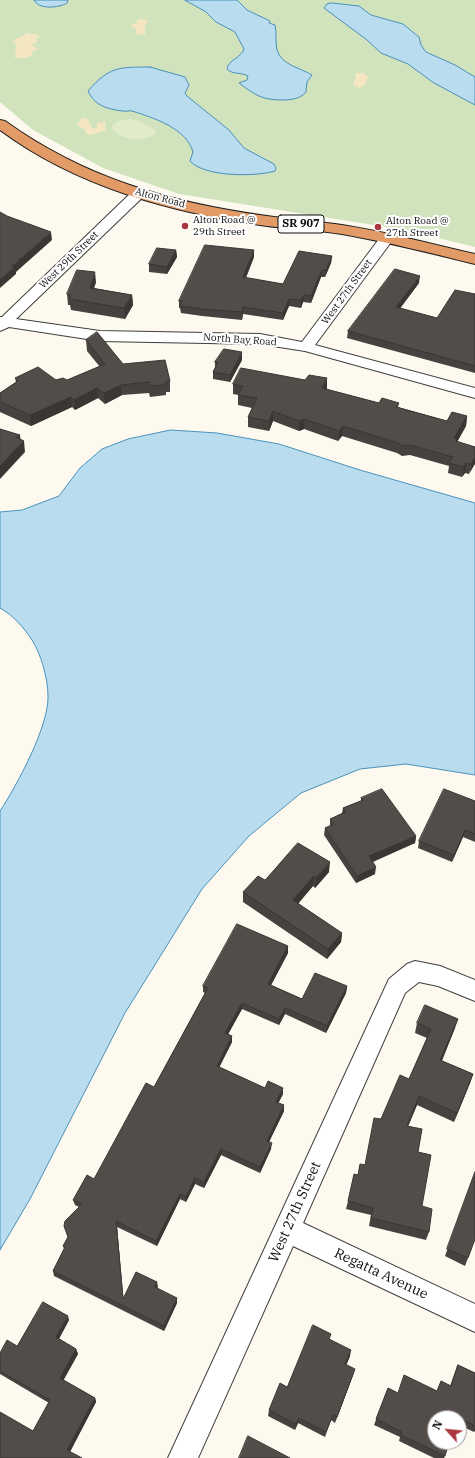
<!DOCTYPE html>
<style>
body{margin:0}
#map{position:relative;width:475px;height:1458px;overflow:hidden;background:#fdf9ee;font-family:"IBM Plex Serif",serif}
canvas{display:block}
.north{position:absolute;left:427px;top:1410px;width:40px;height:40px;box-sizing:border-box;background:#fff;border:1px solid #9e9e9e;border-radius:50%;rotate:297deg;font-size:11px;font-weight:700;line-height:16px;text-align:center;color:#0c0c0c}
.north::after{content:'';display:block;margin:auto;width:14px;height:18px;background:#aa363f;clip-path:polygon(50% 0,100% 100%,50% 72%,0 100%)}
</style>
<div id="map">
<canvas width="475" height="1458"></canvas>
<div class="north">N</div>
</div>
<script>
const c = document.querySelector('canvas').getContext('2d');
c.lineJoin = 'round';
function fillPath(path, color) { c.fillStyle = color; c.fill(path, 'evenodd'); }
function trace(path, color, width, dash) { c.strokeStyle = color; c.lineWidth = width; c.lineCap = dash ? 'butt' : 'round'; c.setLineDash(dash || []); c.stroke(path); }
function drawText(font, color, halo, rows, align = 'center') {
  c.font = font + ' "IBM Plex Serif",serif'; c.lineWidth = 4; c.setLineDash([]); c.textBaseline = 'middle'; c.strokeStyle = halo; c.fillStyle = color; for (const [text, x, y, turn = 0] of rows) {
    c.save(); c.translate(x, y); c.rotate((+turn || 0) * Math.PI / 180); c.textAlign = isNaN(turn) ? turn : align; if (halo) c.strokeText(text, 0, 0); c.fillText(text, 0, 0); c.restore();
  }
}
fillPath(new Path2D(`
 M0,0H475V247L405,230L179,194L103,168L33,130L0,102Z`), '#d1e3bc');
fillPath(new Path2D(`
 M139,19L148,20L145,26V35L136,34V29L130,25L137,23V20Z
 M28,33L39,35V38L35,39L38,41L31,45L38,49L31,52L33,54C29,59 19,59 14,57L16,54L15,51L17,45L12,41Z
 M357,73H364L368,77L365,85L360,88L354,86L353,81L356,78L355,74Z
 M84,118L89,119V124L94,129L97,128V123L106,122L105,131L91,135L86,134L85,130L77,125L80,120Z`), '#f3e6c0');
fillPath(new Path2D(`
 M130,119L140,121L155,130V134C141,143 125,140 113,131L112,126C117,120 122,120 130,119Z`), '#e1ebcc');
const water = new Path2D(`
 M34,0H68L67,3C59,8 38,10 34,0Z
 M185,0H237L247,10L270,21L269,23L275,25C277,34 275,42 277,50C281,65 301,68 312,75L307,82L306,92C300,99 291,100 282,100C262,100 255,95 239,83L247,80L248,76C241,72 233,75 227,69C228,60 241,58 244,49L235,32L216,22L206,12Z
 M332,3L359,6L371,15L403,24L419,37L421,45L426,52L455,65L475,77V105L434,83L408,64L381,53L367,40L324,8L327,4Z
 M150,67L185,77L189,85L185,93L187,96L229,130L244,148L274,164L276,168L275,171C255,177 204,177 190,161L193,152C186,128 154,118 132,111C129,110 127,112 123,111C107,109 95,106 88,91C109,67 118,67 150,67Z
 M171,430L217,433L279,444L360,470L475,503V775L406,764L360,769L301,793L249,836L202,889L125,1013L30,1199L0,1250V811C17,785 49,726 48,696C48,679 41,654 32,640C24,628 13,615 0,608V512L22,510L59,496L80,468L102,449L128,439Z`);
fillPath(water, '#b9dcee');
trace(water, '#4991bc', 1);
const street = new Path2D(`
 M139,189L144,190L146,193L144,196L16,319L100,331L260,334L302,342L382,235H392L394,238L315,345L475,388V398L305,351L260,344L100,341L9,327L0,331V317H2L134,190Z
 M415,961L440,966L475,980V1001L438,986L419,982L405,993L303,1223L475,1304V1332L293,1246L198,1458H168L389,979L407,964Z`);
const highway = new Path2D(`
 M0,120L5,121C84,178 171,203 267,216C292,220 317,221 342,225C387,232 431,244 475,254V264C431,253 387,242 342,234C317,230 292,229 267,226C173,213 77,187 0,130Z`);
trace(street, '#3f3f3f', 2);
trace(highway, '#1d1d1d', 2);
fillPath(street, '#fff');
fillPath(highway, '#e29b67');
fillPath(new Path2D(`
 M176,250L177,257L167,274L149,272V264Z
 M332,256L331,263L325,277H321L311,303L303,302L301,308L289,306L283,320L243,314L242,320L202,316L181,313L180,308H179V301L254,257L246,278L283,284Z
 M96,282L94,288L132,295L133,305L125,319L71,310L70,305H68L67,294Z
 M419,283L400,308L437,318L475,294V373L347,338L348,331Z
 M86,340L123,364L170,381V392H166V395L150,397L149,393L122,395L105,404L98,398L75,410L72,407L31,426L0,412V393L16,382L15,378L67,380L100,367L87,351Z
 M242,360L230,382L213,379V372L215,368V362Z
 M233,384L326,389L379,403H399L398,407L447,421L467,416L466,426L457,442L475,447L469,474L465,473L462,477L448,473L449,466L410,455L402,456L397,453L342,436L338,441L304,429L299,431L273,421L269,431L248,427V417L252,408L238,405V395L233,394Z
 M361,798L416,836L415,843L373,862L375,874L356,883L324,835L325,828L330,826V819L342,813L343,808L361,801Z
 M475,801V842L463,837L452,862L418,848L419,841Z
 M329,872L315,888L313,886L298,904L342,933L341,942L327,959L243,902V892L265,880Z
 M288,946V953L271,985L302,999L347,986L346,993L326,1033L285,1014L279,1025L242,1009L228,1034L232,1036V1042L219,1067L265,1088L283,1094L278,1103L284,1111L269,1142L271,1149L260,1173L221,1155L204,1188L195,1184L186,1202L180,1199L157,1246L117,1227L123,1298L157,1282V1288L177,1303L164,1331L54,1276L53,1271L64,1249L63,1246L68,1237L64,1226L79,1207L75,1205L73,1200L94,1179L154,1087L205,993L203,992V986Z
 M417,1023L455,1028L442,1061L473,1074L470,1083L454,1122L417,1105L408,1126L418,1152L422,1206L429,1232L426,1240L369,1226L371,1215L346,1209L348,1201L358,1175L365,1165L381,1119L409,1079L427,1038L415,1033Z
 M475,1172L468,1258L465,1266L445,1256Z
 M69,1320L59,1339L76,1349L78,1354L63,1380L95,1398L96,1402L70,1451L33,1431L49,1403L0,1374V1353L17,1346Z
 M330,1339L350,1356L346,1365L353,1375L335,1423L331,1420L325,1437L298,1423L295,1430L268,1416L269,1410L287,1387Z
 M458,1365L475,1373V1431L474,1432L459,1425V1418H435L445,1456L444,1458H434L399,1441L400,1437L374,1425L388,1388L398,1393L437,1391L441,1381L450,1386L455,1372Z`), '#474240');
fillPath(new Path2D(`
 M51,232L52,240L16,272V274L0,288V280L12,266Z
 M176,250L177,257L167,274V267Z
 M254,250V257L243,284V277Z
 M332,256L331,263L325,277L326,270Z
 M322,270L321,277L311,303V296Z
 M95,272L96,282L91,298L90,288Z
 M420,276L419,283L396,314V307Z
 M132,295L133,305L125,319L124,308Z
 M304,295L303,302L301,308V300Z
 M289,299V306L283,320V313Z
 M243,307V314L242,320V312Z
 M242,352V360L230,382V375Z
 M327,378V389L321,398L322,388Z
 M121,385L122,395L105,404L104,393Z
 M97,388L98,398L75,410L74,400Z
 M71,397L72,407L31,426L30,415Z
 M273,411V421L269,431V421Z
 M467,416L466,426L457,442L456,449L454,438Z
 M304,419V429L299,431V421Z
 M343,426L342,436L338,441L339,431Z
 M20,435L21,444L24,441L25,452L0,479V466L16,437Z
 M475,457V464L469,474L471,464Z
 M466,463L465,473L462,477L464,467Z
 M465,830L463,837L452,862L454,855Z
 M416,836L415,843L368,863L369,856Z
 M330,862L329,872L315,888L316,878Z
 M376,867L375,874L356,883L357,876Z
 M314,876L313,886L292,910L293,900Z
 M342,933L341,942L327,959L328,949Z
 M288,946V953L268,991V984Z
 M347,986L346,993L326,1033L327,1026Z
 M242,1003V1009L225,1040V1033Z
 M285,1008V1014L279,1025V1019Z
 M458,1019L455,1028L438,1069L440,1060Z
 M232,1036V1042L217,1072V1066Z
 M473,1074L470,1083L454,1122L457,1113Z
 M283,1088V1094L276,1108V1102Z
 M419,1096L417,1105L405,1134L407,1126Z
 M284,1105V1111L267,1146V1141Z
 M272,1143L271,1149L260,1173V1167Z
 M221,1149V1155L204,1188V1182Z
 M195,1178V1184L186,1202V1197Z
 M180,1194V1199L157,1246L156,1241Z
 M116,1221L117,1227L124,1304L123,1299Z
 M157,1282L158,1287L155,1292V1287Z
 M177,1298V1303L164,1331V1326Z
 M68,1316L69,1320L57,1342L56,1337Z
 M76,1349L78,1354L62,1383L60,1378Z
 M351,1350L350,1356L344,1371L345,1364Z
 M355,1369L353,1375L335,1423L337,1417Z
 M95,1398L96,1402L69,1454L67,1450Z
 M299,1418L298,1423L295,1430L296,1424Z`), '#3a3634');
const building = new Path2D(`
 M0,212L7,216L51,232L12,266L15,267L0,280Z
 M205,245L254,250L243,277L283,284L299,251L332,256L326,270H322L311,296L304,295L301,300L289,299L283,313L243,307L242,312L202,309L180,306L182,301H179Z
 M157,248L176,250L167,267L149,264Z
 M395,269L420,276L396,307L437,318L455,290L475,294V366L348,331Z
 M77,270L95,272L90,288L132,295L124,308L70,299V295L67,294Z
 M97,332L123,364L165,360L170,381L165,382L166,385L150,386L149,382L121,385L104,393L97,388L74,400L71,397L30,415L0,402V393L18,381L15,378L38,367L56,380L63,378L67,380L105,364L86,340Z
 M224,349L242,352L230,375L213,372L218,362H215Z
 M241,368L305,380L309,375L327,378L322,388L379,403L382,398L399,403L396,407L447,421L452,412L467,416L454,438L457,439L456,441L475,447V457L471,464L466,463L464,467L449,463L453,457L411,445L403,446L398,443L343,426L339,431L304,419L299,421L273,411L269,421L248,417L257,398L238,395L243,386L233,384Z
 M0,429L20,435L16,437L24,441L0,466Z
 M382,789L416,836L369,856L376,867L357,876L325,828L334,824L330,819L346,812L343,808L363,800L361,798Z
 M444,789L475,801V834L465,830L454,855L419,841Z
 M298,843L330,862L316,878L314,876L293,900L342,933L328,949L243,892L258,876L265,880Z
 M237,924L288,946L268,984L302,999L315,973L347,986L327,1026L285,1008L279,1019L242,1003L225,1033L232,1036L217,1066L265,1088L268,1081L283,1088L276,1102L284,1105L267,1141L272,1143L260,1167L221,1149L204,1182L195,1178L186,1197L180,1194L156,1241L116,1221L123,1299L136,1272L157,1282L155,1287L177,1298L164,1326L53,1271L65,1247L63,1246L68,1237L64,1226L65,1221L82,1204L73,1200L87,1175L94,1179L146,1083L154,1087L208,988L203,986Z
 M425,1005L458,1019L440,1060L473,1074L457,1113L419,1096L407,1126L422,1129L418,1152L431,1155L422,1206L432,1209L429,1232L371,1218L373,1208L348,1201L354,1174L358,1175L360,1164L365,1165L374,1118L381,1119L400,1075L409,1079L431,1029L417,1023Z
 M475,1172V1239L468,1258L447,1249Z
 M43,1302L68,1316L56,1337L76,1349L60,1378L95,1398L67,1450L82,1458H0V1412L33,1431L50,1400L0,1371V1353L7,1340L17,1346Z
 M313,1325L331,1334L329,1339L351,1350L345,1364L355,1369L337,1417L333,1415L326,1432L299,1418L296,1424L269,1410L280,1383L287,1387Z
 M458,1365L475,1373V1426L457,1417V1418H435V1442H449L445,1456L401,1435L402,1432L376,1419L388,1388L398,1393L404,1375L437,1391L441,1381L451,1386Z
 M248,1436L290,1458H239Z`);
fillPath(building, '#534d4a');
trace(building, '#3a3634', 1);
for (const [x, y, r, color] of [
 [185,226,4,"#aa363f"],
 [378,227,4,"#aa363f"]
]) { const dot = new Path2D(); dot.arc(x, y, r, 0, 2 * Math.PI); c.fillStyle = color; c.fill(dot); trace(dot, '#fff', 1.5); }
drawText('10px', '#0c0c0c', '#fff', [
 ["Alton Road",160,198,15],
 ["West 29th Street",69,260,-44],
 ["West 27th Street",347,292,-54],
 ["North Bay Road",240,340,4]
]);
drawText('10px', '#0c0c0c', '#fff', [
 ["Alton Road @",193,220],
 ["29th Street",193,232],
 ["Alton Road @",386,221],
 ["27th Street",386,233]
], 'left');
for (const [x, y, w] of [
 [301,224,46]
]) { const box = new Path2D(); box.roundRect(x - w / 2, y - 9, w, 18, 3); c.fillStyle = '#fff'; c.fill(box); trace(box, '#0c0c0c', 1); }
drawText('bold 11px', '#0c0c0c', null, [
 ["SR 907",301,224]
]);
drawText('14px', '#0c0c0c', '#fff', [
 ["West 27th Street",295,1212,-66],
 ["Regatta Avenue",381,1274,25]
]);
</script>
